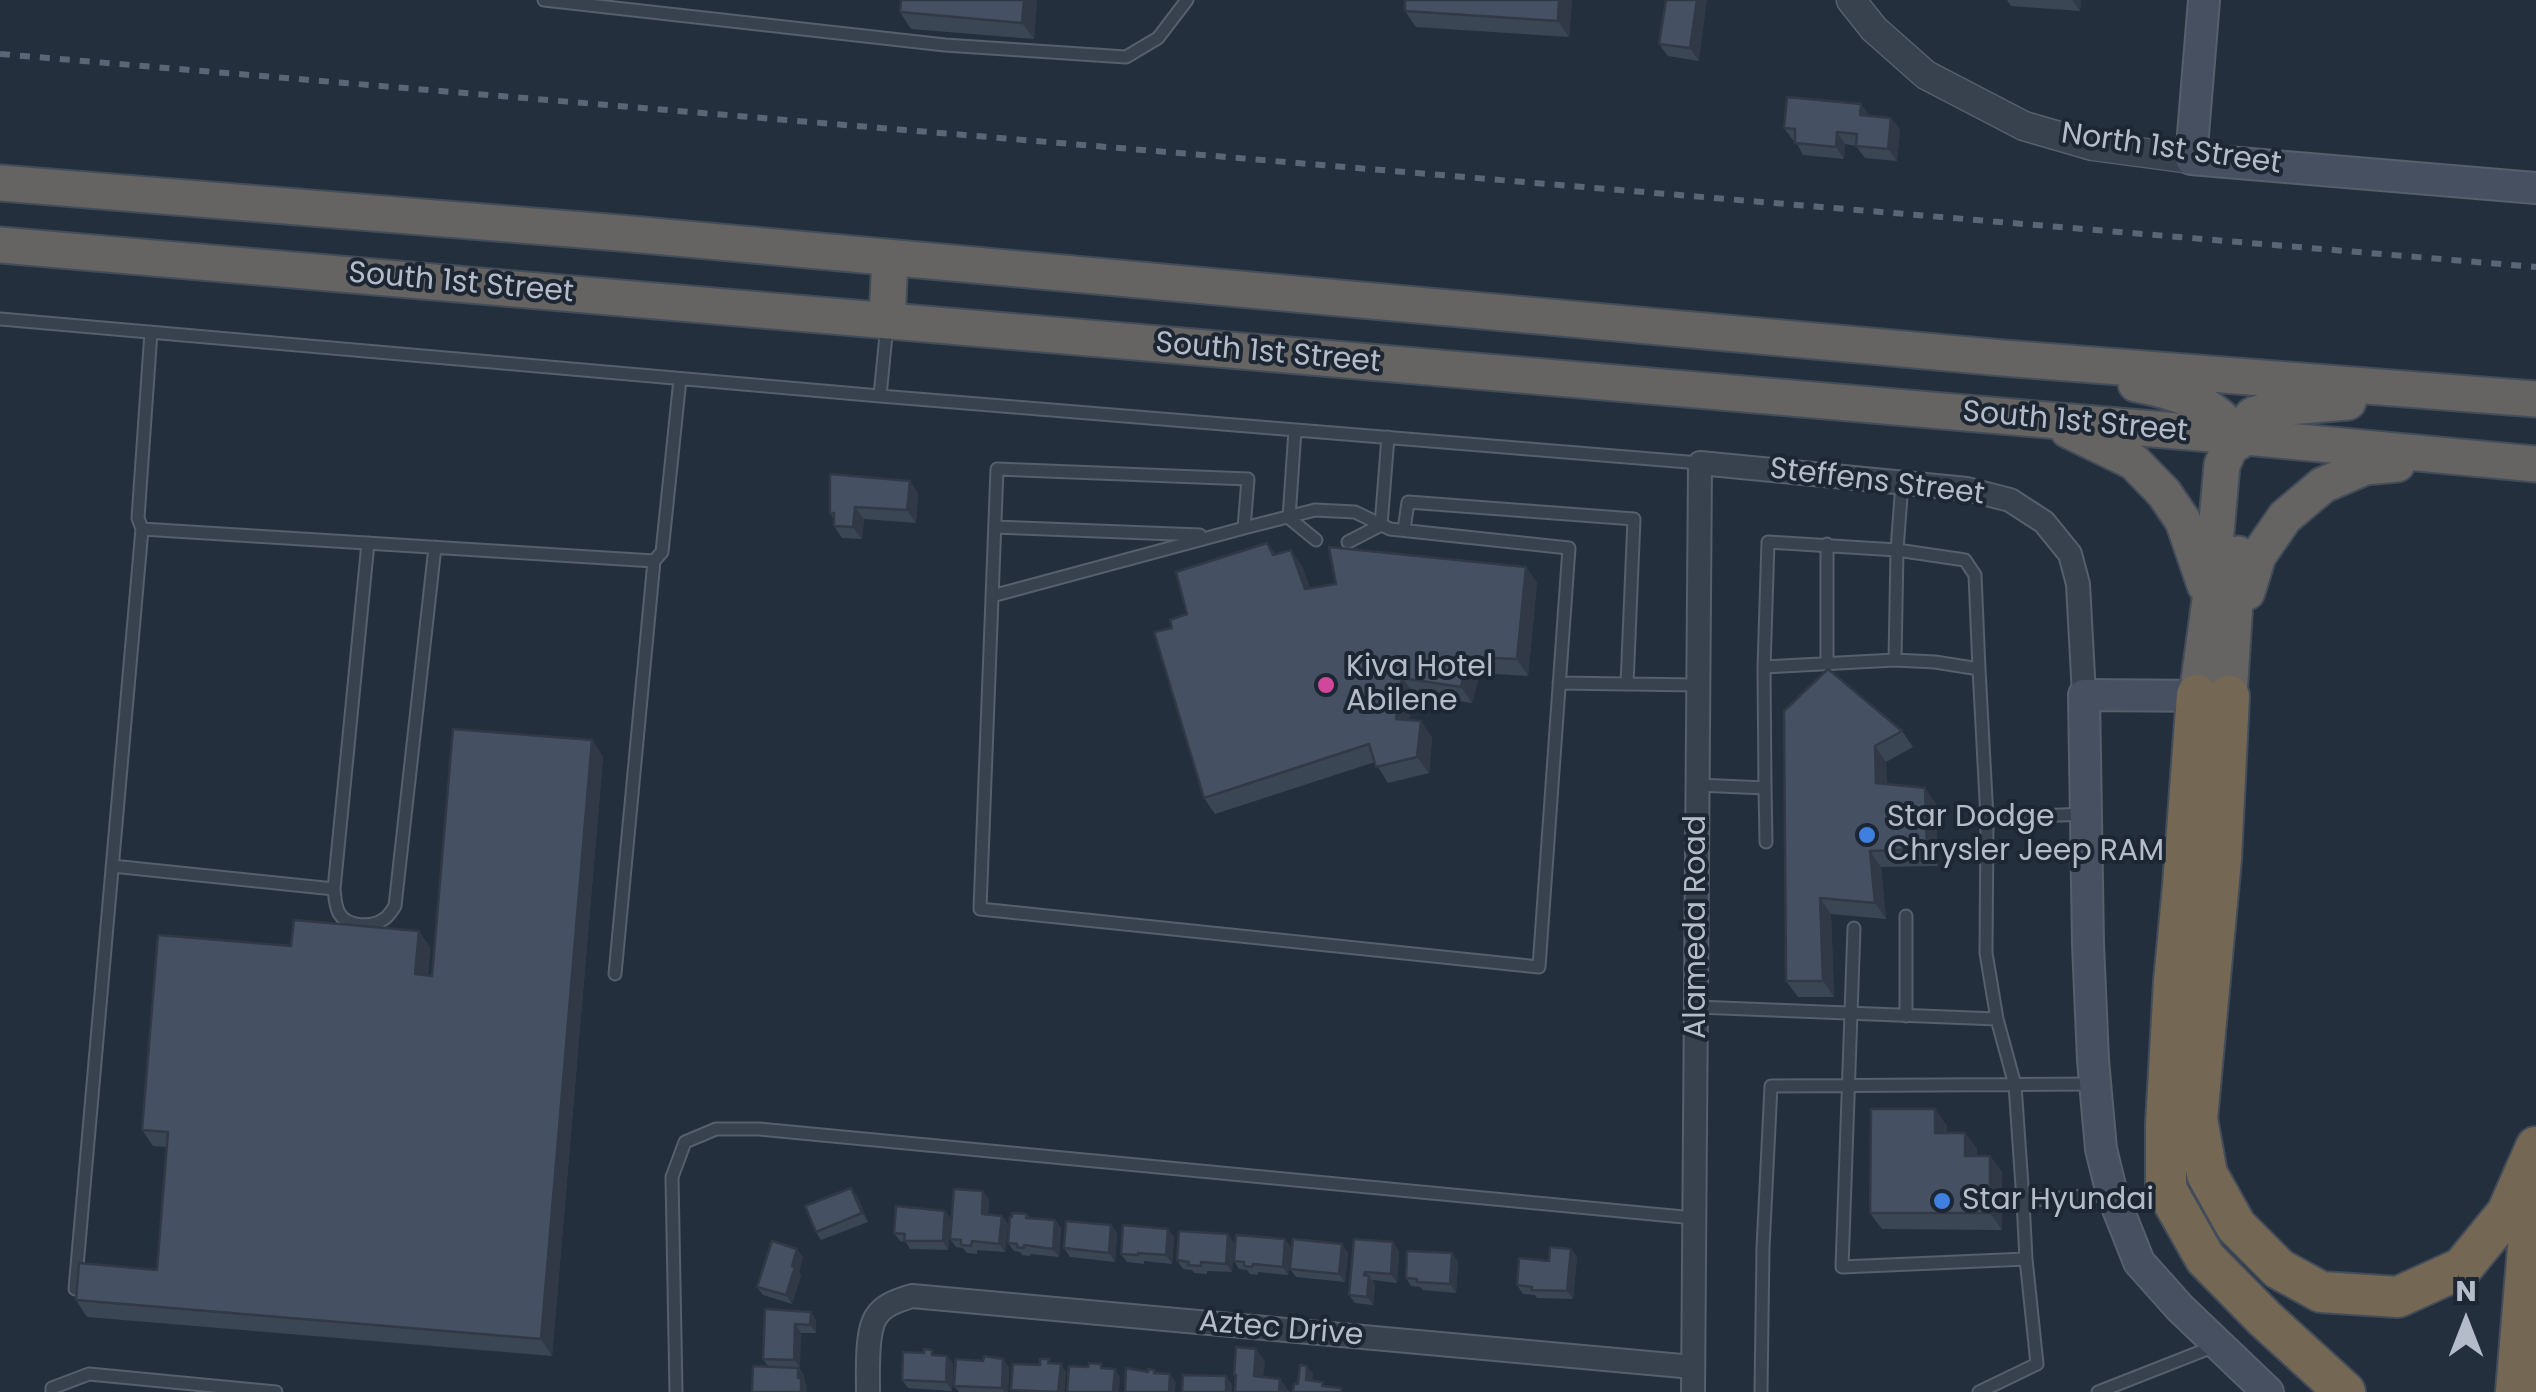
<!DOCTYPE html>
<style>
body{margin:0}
#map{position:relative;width:2536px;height:1392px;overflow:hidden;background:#242f3e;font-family:Poppins,sans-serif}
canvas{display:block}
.north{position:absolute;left:2416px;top:1272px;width:100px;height:100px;-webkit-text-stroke:8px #1d2633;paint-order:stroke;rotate:0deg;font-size:28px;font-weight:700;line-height:40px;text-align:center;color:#b4bcc9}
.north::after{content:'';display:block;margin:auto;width:35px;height:45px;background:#b4bcc9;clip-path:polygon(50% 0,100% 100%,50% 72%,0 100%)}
</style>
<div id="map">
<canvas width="2536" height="1392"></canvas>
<div class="north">N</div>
</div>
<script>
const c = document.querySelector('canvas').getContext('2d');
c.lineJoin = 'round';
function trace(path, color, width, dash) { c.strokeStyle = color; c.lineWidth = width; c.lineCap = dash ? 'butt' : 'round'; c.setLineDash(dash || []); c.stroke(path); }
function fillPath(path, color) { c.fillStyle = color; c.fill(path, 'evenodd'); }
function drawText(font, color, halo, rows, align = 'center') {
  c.font = font + ' Poppins,sans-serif'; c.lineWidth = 8; c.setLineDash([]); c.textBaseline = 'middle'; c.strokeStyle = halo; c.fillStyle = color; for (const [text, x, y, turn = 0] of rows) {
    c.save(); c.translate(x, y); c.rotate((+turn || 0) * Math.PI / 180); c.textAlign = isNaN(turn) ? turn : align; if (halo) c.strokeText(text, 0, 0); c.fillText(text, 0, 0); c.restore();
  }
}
const service = new Path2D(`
 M544,0L945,45L1126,57L1158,38L1187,0
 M0,319L880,396L1700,463
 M151,332L138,518L142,529L654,561L662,552L680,379
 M880,396L887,325
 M1295,430L1289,518L1316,540
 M1381,525L1388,437
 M995,527L1200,535
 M1404,530L1408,502L1634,519L1627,684L1698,685
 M1348,542L1381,525
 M368,543L334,889C335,897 335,906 339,913C347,927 372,928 384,919C389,916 392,910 395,906L435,547
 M1827,544V664
 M992,596L1244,528L1248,479L997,469L980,909L1539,967L1569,548L1390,529L1355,512L1315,510L1244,528
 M1895,660L1935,662L1979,669L1987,818
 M1764,667L1768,542L1897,550L1965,560L1975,575L1979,669
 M1559,683L1627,684
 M1698,785L1765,788L1764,667L1895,660L1897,550L1902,483
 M1765,788L1766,842
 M112,866L334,889
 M1906,916V1016
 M1854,928L1842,1267L2026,1259L2023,1201
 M615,974L654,561
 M1697,1007L1997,1019L2015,1085L2023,1201L2112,1194
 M1997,1019L1986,953L1987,818L2086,814
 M75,1289L142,529
 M52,1392V1388L89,1374L276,1392
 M676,1392L672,1177L685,1142L716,1129H759L1694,1218
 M1761,1392L1763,1248L1771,1086L2095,1084
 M1979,1392L2037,1364L2026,1259
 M2098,1392L2215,1346`);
const minor = new Path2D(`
 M868,1392C868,1373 866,1332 876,1317C884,1304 900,1300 912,1296L1693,1367
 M1693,1392L1700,463L1967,489L2010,500L2044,522L2070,554L2078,584L2084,695`);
const tertiary = new Path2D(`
 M1851,0L1874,29L1926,75L2024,126L2093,146L2191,159`);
const secondary = new Path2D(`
 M2204,0L2191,159L2536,188
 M2216,696L2084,695L2088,944L2093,1060L2101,1149L2112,1194L2139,1262L2180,1308L2268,1392`);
const trunk = new Path2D(`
 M0,183L620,233L2003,358L2536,399
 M0,245L2235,436L2536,464
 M887,321L890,258
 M2136,384C2169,390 2227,405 2237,443
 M2068,430L2134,462L2164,493L2183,521L2205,585
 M2247,592L2258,556L2285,517L2323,485L2365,467L2397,464
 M2197,695L2210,600L2222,465L2235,436L2253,415L2276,408L2348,402
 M2229,696L2238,554`);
const motorway = new Path2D(`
 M2197,695L2183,886L2174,982L2166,1124V1189L2205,1258L2264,1318L2345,1392
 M2229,696L2221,859L2197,1119L2207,1174L2236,1226L2279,1269L2321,1292L2398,1297L2462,1268L2507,1213L2536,1147
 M2516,1392L2534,1175`);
trace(service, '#565f6c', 15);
trace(minor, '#565f6c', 26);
trace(tertiary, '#565f6c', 31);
trace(secondary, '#565f6c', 34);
trace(trunk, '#434c59', 39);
trace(motorway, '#434c59', 44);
trace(service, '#38414e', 11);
trace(minor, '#38414e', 22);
trace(tertiary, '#38414e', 28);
trace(secondary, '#465061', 30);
trace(trunk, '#656462', 35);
trace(motorway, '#746855', 40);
trace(new Path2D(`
 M0,54L2536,267`), '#5a6575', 6, [10, 10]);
fillPath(new Path2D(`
 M901,0H1037L1034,39L911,29L900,12Z
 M1405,0H1572L1569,37L1416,27L1405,11Z
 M1666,0L1699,61L1668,56L1659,44Z
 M2007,0H2081L2080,11L2011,6Z
 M1870,116L1891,118L1900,130L1897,161L1865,158L1856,146L1845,144L1844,159L1803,155L1795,140H1793L1784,128Z
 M910,481L918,494L916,523L864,519L862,539L842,538L834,526V519L830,513Z
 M1267,543L1275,554L1302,566L1310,588L1526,567L1537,583L1528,676L1480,673L1472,703L1414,694L1409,720L1432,737L1429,773L1388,783L1375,762L1215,814L1204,798L1187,614Z
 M1784,711L1902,731L1913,747L1886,762L1887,784L1925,788L1936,804L1938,866L1881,867L1886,919L1831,914L1834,997H1798L1786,981Z
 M592,740L603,757L552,1356L87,1317L76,1300L157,1270L167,1147L153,1146L142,1130L291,946L430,947L428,976H432Z
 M1935,1109L1947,1126V1133H1965L1977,1149V1156H1990L2002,1172V1230L1882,1229L1870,1213Z
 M857,1196L868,1222L821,1240L816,1232Z
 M989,1199L988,1215L1002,1216L1008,1224L1005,1252L977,1250V1254L967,1253L963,1248L956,1247L950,1239Z
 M945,1211L951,1219L948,1250L910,1249L906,1242L900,1241L894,1233Z
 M1027,1214L1030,1218L1055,1220L1061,1228L1059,1257L1030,1254V1256L1022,1255L1020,1252L1014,1251L1008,1243Z
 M1111,1225L1117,1233L1115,1262L1070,1257L1064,1248Z
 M1174,1237L1172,1264L1144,1261V1264L1127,1262L1121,1254Z
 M1285,1239L1291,1248L1288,1275L1258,1272V1275L1250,1274L1247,1270L1239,1269L1234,1261Z
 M1354,1239L1399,1251L1397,1283L1372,1280L1375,1284L1373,1305L1355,1303L1349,1295Z
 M1234,1243L1232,1272L1207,1271V1274L1194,1273L1192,1270L1183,1269L1177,1260Z
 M1342,1244L1348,1253L1345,1282L1296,1277L1290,1269Z
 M1571,1249L1577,1257L1573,1299L1537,1298L1535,1295L1523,1294L1517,1285L1549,1261Z
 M1452,1253L1458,1262L1456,1293L1423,1290L1420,1287L1411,1286L1406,1278Z
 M803,1257L799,1272L801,1275L792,1304L763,1295L757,1287Z
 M765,1309L816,1320V1333H801L799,1368L804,1376V1381L807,1386L769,1367L763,1359Z
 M936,1355L947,1356L953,1364L952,1391L908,1388L902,1380Z
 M1003,1359L1009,1368L1008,1392H959L954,1386L983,1361Z`), '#3b4654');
fillPath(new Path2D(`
 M1024,0H1037L1034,39L1022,23Z
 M1559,0H1572L1569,37L1558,21Z
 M1697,0H1707L1699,61L1690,48Z
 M2072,0H2081L2080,11Z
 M1861,104L1870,116L1860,115Z
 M1891,118L1900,130L1897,161L1888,149Z
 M1837,132L1845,144L1844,159L1836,147Z
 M910,481L918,494L916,523L907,510Z
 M855,507L864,519L862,539L853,527Z
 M1291,550L1302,566L1316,606L1305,589Z
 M1526,567L1537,583L1528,676L1517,659Z
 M1468,657L1480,673L1472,703L1461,687Z
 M1402,678L1414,694L1407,735L1396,719Z
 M1421,721L1432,737L1429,773L1417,757Z
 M592,740L603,757L552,1356L541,1339Z
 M1875,746L1886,762L1888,799L1876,783Z
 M1925,788L1936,804L1938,866L1927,849Z
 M1870,851L1881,867L1886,919L1875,903Z
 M1820,898L1831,914L1834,997L1823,981Z
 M419,931L430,947L426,991L415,974Z
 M1935,1109L1947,1126L1946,1149L1935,1133Z
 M1965,1133L1977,1149V1172L1965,1156Z
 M1990,1156L2002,1172V1230L1990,1213Z
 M851,1188L857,1196L868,1222L862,1213Z
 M983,1191L989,1199L987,1222L982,1214Z
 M945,1211L951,1219L948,1250L943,1241Z
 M1002,1216L1008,1224L1005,1252L999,1244Z
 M1055,1220L1061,1228L1059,1257L1053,1249Z
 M1111,1225L1117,1233L1115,1262L1109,1253Z
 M1168,1229L1174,1237L1172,1264L1166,1255Z
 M1228,1234L1234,1243L1232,1272L1226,1264Z
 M1285,1239L1291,1248L1288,1275L1283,1267Z
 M1393,1242L1399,1251L1397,1283L1391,1274Z
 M1342,1244L1348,1253L1345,1282L1339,1274Z
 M797,1249L803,1257L799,1272L801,1275L792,1304L786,1295Z
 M1571,1249L1577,1257L1573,1299L1567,1291Z
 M1452,1253L1458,1262L1456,1293L1450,1284Z
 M1365,1272L1375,1284L1373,1305L1367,1297Z
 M811,1312L816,1320V1333L810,1325Z
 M795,1324L801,1333L800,1368L794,1360Z
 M1256,1349L1265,1361L1262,1389L1254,1376Z
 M947,1356L953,1364L952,1391L946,1382Z
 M1003,1359L1009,1368L1008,1392H1004L1002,1388Z
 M1061,1364L1066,1372L1065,1392H1058Z
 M1307,1366L1313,1374L1312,1389L1306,1380Z
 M798,1368L804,1376L807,1392H801L798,1378Z
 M1115,1369L1120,1377L1119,1392H1113Z
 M1170,1374L1176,1382L1175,1392H1169Z
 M1226,1376L1232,1384V1392H1226Z
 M1280,1379L1289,1391V1392H1279Z`), '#303945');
const building = new Path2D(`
 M901,0H1024L1022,23L900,12Z
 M1405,0H1559L1558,21L1405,11Z
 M1666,0H1697L1690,48L1659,44Z
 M1787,97L1861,104L1860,115L1891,118L1888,149L1856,146L1857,134L1837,132L1836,147L1795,143V129L1784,128Z
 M830,474L910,481L907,510L855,507L853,527L834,526V513H830Z
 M1267,543L1273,555L1291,550L1305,589L1336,584L1329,547L1526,567L1517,659L1468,657L1461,687L1402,678L1396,719L1421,721L1417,757L1376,767L1369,744L1204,798L1154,632L1172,628L1170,620L1187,614L1176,572Z
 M1828,669L1902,731L1875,746L1876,783L1925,788L1927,849L1870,851L1875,903L1820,898L1823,981H1786L1784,711Z
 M453,729L592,740L541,1339L76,1300L79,1263L157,1270L168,1132L142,1130L158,935L291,946L294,920L419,931L415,974L432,976Z
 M1871,1109H1935V1133H1965V1156H1990V1213H1870Z
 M851,1188L862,1213L816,1232L805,1206Z
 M954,1189L983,1191L982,1214L1002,1216L999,1244L972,1241L971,1246L961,1245V1240L950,1239Z
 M896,1206L945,1211L943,1241H904L905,1234L894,1233Z
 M1012,1213L1027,1214L1026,1218L1055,1220L1053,1249L1024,1245V1248L1017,1247V1244L1008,1243L1010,1217H1012Z
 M1066,1221L1111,1225L1109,1253L1064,1248Z
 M1123,1225L1168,1229L1166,1255L1138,1253V1255L1121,1254Z
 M1179,1231L1228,1234L1226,1264L1201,1262V1266L1188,1265L1189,1262L1177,1260Z
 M1236,1235L1285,1239L1283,1267L1253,1264L1252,1267L1244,1266V1262L1234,1261Z
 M1293,1239L1342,1244L1339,1274L1290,1269Z
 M1354,1239L1393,1242L1391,1274L1365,1272L1364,1275L1369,1276L1367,1297L1349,1295Z
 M772,1241L797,1249L792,1266L795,1267L786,1295L757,1287Z
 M1550,1247L1571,1249L1567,1291L1531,1290L1532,1287L1517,1285L1519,1258L1549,1261Z
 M1407,1251L1452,1253L1450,1284L1417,1282V1279L1406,1278Z
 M765,1309L811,1312L810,1325L795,1324L794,1360L763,1359Z
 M1236,1347L1256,1349L1254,1376L1280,1379L1279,1392H1235L1236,1375H1234Z
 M924,1349L932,1350V1355L947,1356L946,1382L902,1380L903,1352L924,1353Z
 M984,1356L1003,1359L1002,1388L954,1386L956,1359L983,1361Z
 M1040,1359H1049L1048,1363L1061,1364L1058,1392L1011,1390L1013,1364L1040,1365Z
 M1089,1363L1101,1364V1368L1115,1369L1113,1392H1067L1069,1366L1088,1367Z
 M1300,1365L1307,1366L1306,1380L1323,1382L1322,1386L1341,1388V1392H1293L1294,1384H1298Z
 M753,1366L798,1368V1378H801V1392H752Z
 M1126,1368L1148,1372V1369L1154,1370V1373L1170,1374L1169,1392H1125Z
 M1183,1375L1226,1376V1392H1182Z`);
fillPath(building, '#455162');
trace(building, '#303945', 2.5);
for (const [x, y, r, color] of [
 [1326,685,10,"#d1479c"],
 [1867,835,10,"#3f7fe0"],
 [1942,1201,10,"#3f7fe0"]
]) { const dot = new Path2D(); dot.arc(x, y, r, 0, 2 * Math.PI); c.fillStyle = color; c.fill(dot); trace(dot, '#1d2633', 4); }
drawText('30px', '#b4bcc9', '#1d2633', [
 ["North 1st Street",2171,150,8],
 ["South 1st Street",461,284,5],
 ["South 1st Street",1268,354,5],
 ["South 1st Street",2075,423,5],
 ["Steffens Street",1877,483,7],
 ["Alameda Road",1697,927,-90],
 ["Aztec Drive",1281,1330,5]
]);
drawText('30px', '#b4bcc9', '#1d2633', [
 ["Kiva Hotel",1346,668],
 ["Abilene",1346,702],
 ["Star Dodge",1887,818],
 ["Chrysler Jeep RAM",1887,852],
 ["Star Hyundai",1962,1201]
], 'left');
</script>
